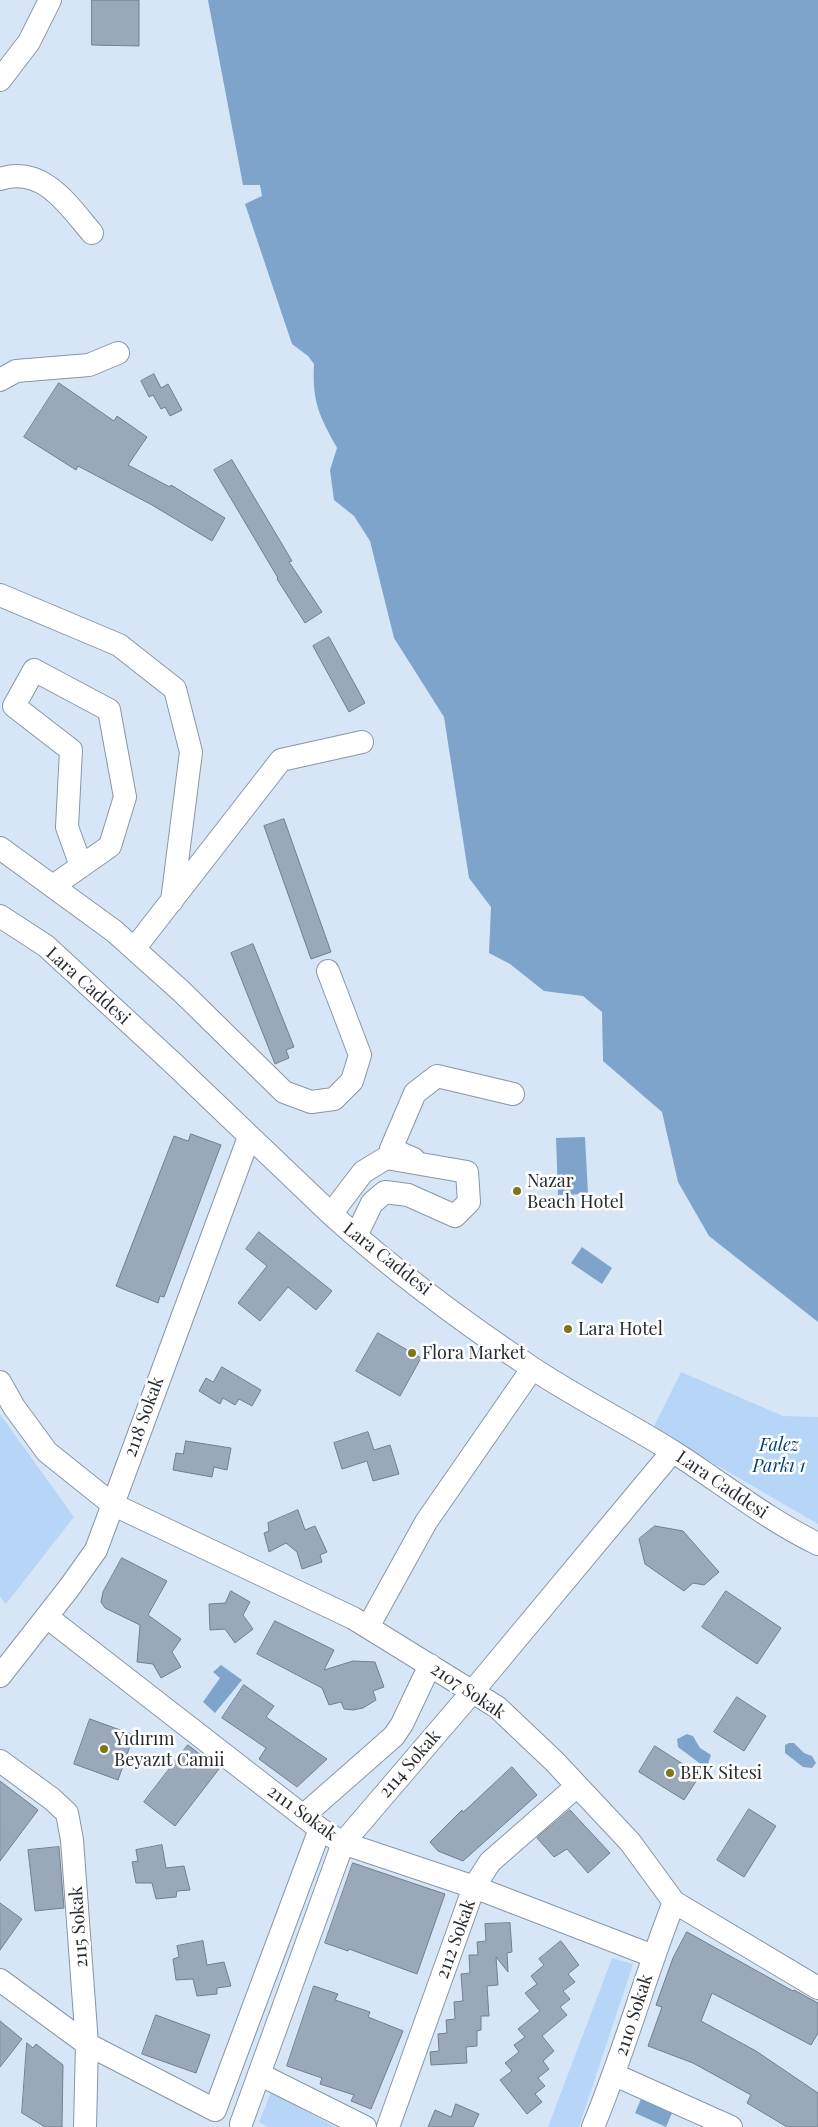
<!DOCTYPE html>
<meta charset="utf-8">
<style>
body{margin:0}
canvas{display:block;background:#d6e6f7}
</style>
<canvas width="818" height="2127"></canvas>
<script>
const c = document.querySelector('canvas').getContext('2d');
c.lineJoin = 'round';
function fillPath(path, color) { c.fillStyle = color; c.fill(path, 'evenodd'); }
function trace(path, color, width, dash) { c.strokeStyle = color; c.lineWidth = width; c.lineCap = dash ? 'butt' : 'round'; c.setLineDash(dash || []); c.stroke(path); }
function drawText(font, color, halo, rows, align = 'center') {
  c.font = font + ' "Playfair Display",serif'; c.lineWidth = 5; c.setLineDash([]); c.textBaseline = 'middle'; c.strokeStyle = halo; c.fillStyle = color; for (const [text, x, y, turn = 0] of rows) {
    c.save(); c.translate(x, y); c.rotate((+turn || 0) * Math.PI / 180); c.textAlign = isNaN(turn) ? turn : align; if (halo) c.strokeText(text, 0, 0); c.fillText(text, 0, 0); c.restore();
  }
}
fillPath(new Path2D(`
 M681,1372L783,1416L818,1417V1524L653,1428Z
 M0,1414L74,1517L6,1604L0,1597Z
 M612,1958L633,1964L579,2127H548Z
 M271,2092L335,2127H268L259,2122Z`), '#b7d6f7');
fillPath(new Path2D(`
 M208,0H818V1322L709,1236L678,1182L662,1112L603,1061L602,1012L583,996L544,991L510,964L489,953L491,907L469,878L444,717L394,638L370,541L354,516L334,500L330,470L337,448C319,415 312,402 314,364L308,356L292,344L245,204L262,196L260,185H243Z
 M585,1137L588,1194L558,1195L556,1138Z
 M582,1247L612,1268L602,1284L571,1263Z
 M221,1665L242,1680L215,1713L203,1702L220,1678L213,1672Z
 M687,1734L693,1736L700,1748L711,1755L708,1764L702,1765L678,1747L677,1739Z
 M789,1743H794L804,1753L812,1756L816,1763L812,1768L803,1767L785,1753V1745Z
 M641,2099L672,2113L666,2127L635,2113Z`), '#7ea4cb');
const building = new Path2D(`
 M92,0H139V46L92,45Z
 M154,374L161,388L168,384L182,410L170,416L165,407L161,409L153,395L149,397L141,381Z
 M59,383L114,421L117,416L147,437L128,465L170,487L171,485L225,518L212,541L152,505L78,466L76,470L24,437Z
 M232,460L292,561L289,562L322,612L305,623L277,579L278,578L214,470Z
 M329,637L365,703L349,712L313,646Z
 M284,819L331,952L311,959L264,826Z
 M253,944L294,1047L286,1050L289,1058L275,1064L231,953Z
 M191,1134L221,1145L164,1297L160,1296L158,1303L116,1286L174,1136L188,1141Z
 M259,1232L332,1291L316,1310L288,1287L260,1321L238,1303L267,1266L246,1249Z
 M378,1333L421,1358L400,1396L356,1371Z
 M222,1367L261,1390L252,1406L239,1399L235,1405L223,1398L220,1404L199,1391L206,1378L213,1382Z
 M368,1432L374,1450L390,1445L399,1474L373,1481L367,1461L342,1469L334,1443Z
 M186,1441L231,1448L227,1470L214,1467L212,1477L173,1470L176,1453L183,1454Z
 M298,1510L305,1530L315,1526L327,1552L320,1555L322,1562L302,1569L297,1552L286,1543L269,1552L264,1533L269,1531L268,1523Z
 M655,1526L683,1531L719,1572L704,1585L693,1583L684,1591L645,1564L639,1539Z
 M122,1558L167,1581L148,1615L181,1639L172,1652L181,1667L161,1678L153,1664L137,1662L140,1625L105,1608L101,1602L103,1592Z
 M231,1591L250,1602L243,1615L253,1629L235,1643L225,1629L210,1630L209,1604L225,1603Z
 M726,1591L781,1628L757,1664L702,1627Z
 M275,1621L334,1650L324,1670L353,1661L375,1662L384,1687L373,1691L376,1700L363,1708L353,1710L344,1709L341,1702L329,1705L322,1688L257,1654Z
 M244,1685L274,1706L266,1717L327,1759L297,1787L259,1759L266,1748L222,1718Z
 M737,1697L766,1716L744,1751L714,1732Z
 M90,1719L134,1735L118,1780L74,1764Z
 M188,1745L219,1769L175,1826L144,1802Z
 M655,1746L700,1775L684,1800L639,1772Z
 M512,1767L537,1795L463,1861L438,1851L430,1842L462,1810L463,1812Z
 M0,1781L38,1810L0,1861Z
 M749,1809L776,1826L744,1877L717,1860Z
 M570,1810L610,1853L588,1873L567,1849L554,1857L537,1838Z
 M162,1845L166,1868L184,1866L190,1890L177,1891L176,1897L156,1899L152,1883H136L132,1862L138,1861L136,1850Z
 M59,1847L64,1908L35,1911L28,1850Z
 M353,1863L445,1894L417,1974L349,1949L348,1951L325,1943Z
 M0,1903L22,1919L0,1950Z
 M510,1923L512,1952L507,1953L508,1972L496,1957L498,1985L487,1986L489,2016H481V2030L477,2031V2046L466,2047L467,2063L431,2065L430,2052L439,2051L438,2034L447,2033L446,2020L455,2019L454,2002L463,2001L461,1974L470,1973L469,1955H478L477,1942L486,1941L485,1924Z
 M687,1932L793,1991L794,1990L818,2003V2033L811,2045L712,1993L701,2021L756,2051L818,2093V2127H787L747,2103L751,2095L693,2063L648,2046L662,2007L656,2005L673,1958Z
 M203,1941L207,1965L224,1962L231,1986L217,1988V1994L197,1996L193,1979L176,1980L173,1959L179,1957L177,1946Z
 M561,1941L579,1965L568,1974L575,1982L563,1991L570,1999L560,2007L567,2015L542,2036L554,2051L543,2061L549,2069L538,2078L545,2086L535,2094L542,2102L527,2114L500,2080L512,2071L505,2063L519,2052L514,2045L525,2037L518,2029L540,2011L525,1993L537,1984L531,1976L544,1965L539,1959Z
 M314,1986L338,1994L335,2000L370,2012L368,2017L403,2031L371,2109L351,2101L354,2095L320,2084L322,2078L287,2066Z
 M156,2015L210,2035L196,2073L142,2054Z
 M0,2021L22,2039L0,2067Z
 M27,2043L33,2048L36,2044L63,2065L62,2127H45L22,2113Z
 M456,2104L479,2114L473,2127H428L435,2110L451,2117Z`);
fillPath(building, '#9aa9ba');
trace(building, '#71808f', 1);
const minor = new Path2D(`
 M0,80L29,42L50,0
 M0,179C43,165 68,205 92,233
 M0,380L16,371L89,365L118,353
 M0,595L119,645L175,689L191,752L172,901
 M0,848L114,931L181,991L284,1092L311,1102L334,1099L352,1081L360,1055L328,971
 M53,886L110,846L125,797L109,710L34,670L14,706L71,750L67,827L81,866
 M0,916L46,946L174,1064L331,1214C392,1269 463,1322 532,1368C577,1398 626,1422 672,1451C721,1482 766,1519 818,1544
 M134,949L281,760L362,742
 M414,1159L391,1149L415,1093L437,1076L513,1094
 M331,1214L363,1172L386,1158L467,1172L469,1202L455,1216L408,1195L385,1192L372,1203L356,1236
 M0,1382L14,1407L47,1452L112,1504L353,1618L497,1707L554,1761L630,1842L674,1902L818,1988
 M47,1617L320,1829L343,1843L474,1887L653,1956
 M368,1627L426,1522L532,1369
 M0,1676L69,1588L96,1550L249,1137
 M0,1761L52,1799L67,1813L72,1840L87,2044L85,2127
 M303,1816L394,1736L402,1724L430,1665
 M0,1980L87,2044L215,2110L320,1829
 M259,2074L365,2127
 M615,2075L731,2127
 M241,2124L343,1843L473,1691L672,1452
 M388,2127L474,1887L490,1862L577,1786
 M593,2127C624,2053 645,1976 674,1902`);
trace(minor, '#8797a7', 24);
trace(minor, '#fff', 22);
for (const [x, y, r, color] of [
 [517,1191,5,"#7f7519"],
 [568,1329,5,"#7f7519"],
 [412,1353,5,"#7f7519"],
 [104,1749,5,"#7f7519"],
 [670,1773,5,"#7f7519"]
]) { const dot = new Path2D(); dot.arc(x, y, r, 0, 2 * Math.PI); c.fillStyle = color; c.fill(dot); trace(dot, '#fff', 2); }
drawText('18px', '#252b31', '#fff', [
 ["Lara Caddesi",88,986,42],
 ["Lara Caddesi",387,1259,38],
 ["2118 Sokak",144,1417,-70],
 ["Lara Caddesi",722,1485,34],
 ["2107 Sokak",468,1691,34],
 ["2114 Sokak",410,1764,-49],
 ["2111 Sokak",302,1813,36],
 ["2115 Sokak",79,1927,-94],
 ["2112 Sokak",456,1939,-70],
 ["2110 Sokak",634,2015,-72]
]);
drawText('18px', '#252b31', '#fff', [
 ["Nazar",527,1181],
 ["Beach Hotel",527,1202],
 ["Lara Hotel",578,1329],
 ["Flora Market",422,1353],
 ["Yıdırım",114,1739],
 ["Beyazıt Camii",114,1760],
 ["BEK Sitesi",680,1773]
], 'left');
drawText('italic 18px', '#014071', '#fff', [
 ["Falez",779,1445],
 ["Parkı 1",779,1466]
]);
</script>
